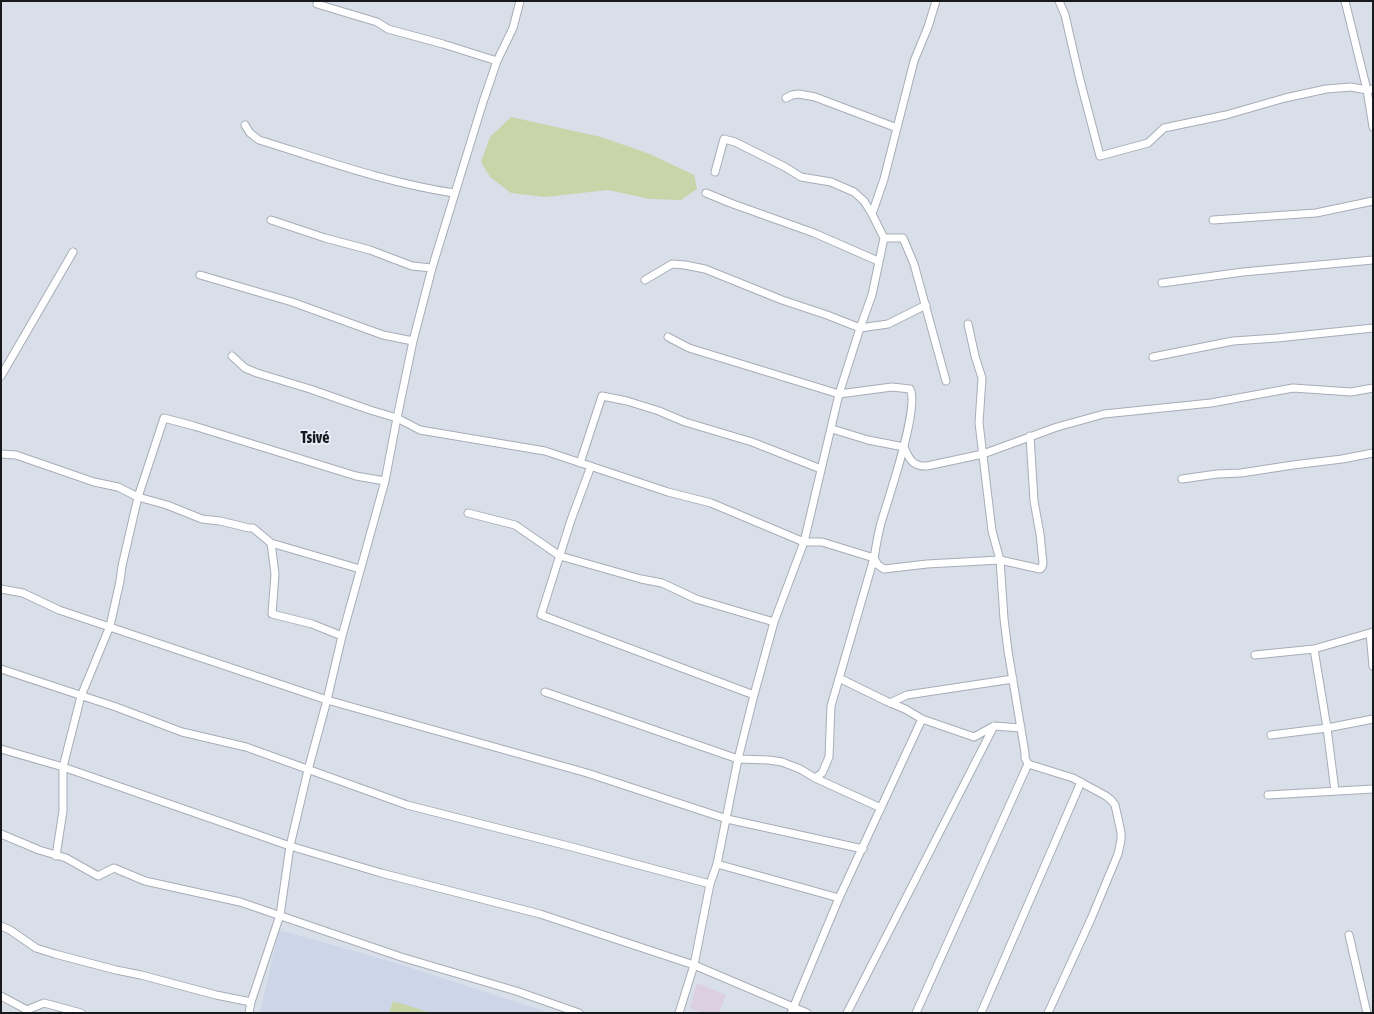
<!DOCTYPE html>
<meta charset="utf-8">
<style>
body{margin:0}
#map{position:relative;width:1374px;height:1014px;overflow:hidden;background:#d8dfe9;font-family:"Asap Condensed",sans-serif}
canvas{display:block}
.frame{position:absolute;inset:0;border:2px solid #17191d;pointer-events:none}
</style>
<div id="map">
<canvas width="1374" height="1014"></canvas>
<div class="frame"></div>
</div>
<script>
const c = document.querySelector('canvas').getContext('2d');
c.lineJoin = 'round';
function fillPath(path, color) { c.fillStyle = color; c.fill(path, 'evenodd'); }
function trace(path, color, width, dash) { c.strokeStyle = color; c.lineWidth = width; c.lineCap = dash ? 'butt' : 'round'; c.setLineDash(dash || []); c.stroke(path); }
function drawText(font, color, halo, rows, align = 'center') {
  c.font = font + ' "Asap Condensed",sans-serif'; c.lineWidth = 4; c.setLineDash([]); c.textBaseline = 'middle'; c.strokeStyle = halo; c.fillStyle = color; for (const [text, x, y, turn = 0] of rows) {
    c.save(); c.translate(x, y); c.rotate((+turn || 0) * Math.PI / 180); c.textAlign = isNaN(turn) ? turn : align; if (halo) c.strokeText(text, 0, 0); c.fillText(text, 0, 0); c.restore();
  }
}
fillPath(new Path2D(`
 M279,930L389,961L550,1013H260Z`), '#ccd6e8');
fillPath(new Path2D(`
 M697,983L726,995L719,1013H703L690,1008Z`), '#ddcfe2');
fillPath(new Path2D(`
 M511,117L601,137L650,154L694,175L697,189L681,200L650,199L608,190L545,197L511,193L490,177L481,162L490,137Z
 M393,1001L432,1013H389Z`), '#c8d5a9');
const street = new Path2D(`
 M1059,1L1065,15L1080,80L1100,156L1148,143L1164,128L1226,115L1285,98L1326,89L1351,87L1367,90L1373,89
 M1345,1L1367,90L1373,127
 M317,4L377,22L388,29L443,44L497,61
 M786,98L792,95L799,94L815,97L897,128
 M245,125L250,133L259,140C324,160 387,183 454,193
 M715,172L724,139L735,142L785,167L801,177L831,182L854,192L864,201L872,214
 M706,193L733,204L814,233L878,261
 M271,220L325,238L370,250L412,266L432,268
 M1213,220L1316,213L1373,201
 M884,238H903L914,264L946,381
 M200,275L292,302L383,335L413,341
 M645,280L672,264L685,265L705,269L782,300L827,315L860,328L888,324L926,305
 M1162,283L1243,272L1373,260
 M668,337L689,348L839,394L892,387L910,389C920,407 888,499 881,523C878,534 876,546 874,558L878,565L884,569L927,564L1000,560L1040,569L1042,567L1043,563L1040,534L1034,501L1030,436
 M232,356L245,368L257,373L310,389L370,410L397,418L420,430L545,451L668,492L711,503L804,542H822L874,558L831,706L829,757L822,773L815,778
 M1153,357L1233,341L1277,338L1373,328
 M1,376L73,252
 M832,429L868,440L904,447
 M904,447C909,459 913,467 927,466L983,454L1057,427L1104,414L1211,403L1293,388L1351,392L1373,388
 M1,454L16,455L94,482L118,487L138,497L167,505L202,519L220,521L249,528H253L271,543L360,569
 M580,463L602,396L627,401L659,411L685,422L752,442L821,469
 M591,466L571,520L541,615L754,695
 M1182,479L1217,474L1241,473L1293,465L1342,459L1373,453
 M468,513L515,525L560,556L641,579L662,583L696,599L774,622
 M271,543L275,574L272,614L312,624L342,636
 M1,589L23,593L59,610L327,700L587,773L727,819L863,849
 M1370,633L1373,666
 M1255,655L1314,649
 M1,669L116,707L182,732L246,747L407,805L572,847L710,884
 M839,678L886,701L905,709L922,719L974,737L994,726L1021,728
 M545,692L738,759L769,760L782,762L800,769L815,778L881,808
 M890,703L907,695L1013,679
 M1271,735L1327,728L1373,719
 M1,749L63,767L290,846L381,873L540,914L694,965L807,1013
 M1028,764L1073,778L1106,796L1111,800L1115,805L1121,832V840L1118,854L1091,919L1048,1013
 M1335,791L1327,728L1314,649L1373,632
 M1268,795L1373,789
 M1,834L39,850L66,858L98,876L114,868L145,881L240,902L401,957L516,991L579,1013
 M56,856L63,811V767L81,696L110,626L120,581L122,566L138,497L164,418L194,426L356,476L385,481
 M717,864L839,898
 M1,926L10,930L36,948L55,954L116,970L141,975L216,995L251,1002
 M1349,935L1367,1013
 M1,996L27,1010L44,1003L81,1013
 M249,1013L251,1002L280,915L290,846L308,770L327,700L342,636L385,481L397,418L413,341L432,268L483,102L497,61L513,28L520,1
 M679,1013L694,965L710,884L717,864L738,759L754,695L774,622L804,542L839,394L860,328L872,295L884,238L872,214L884,179L914,61L928,27L936,1
 M791,1013L839,898L922,719
 M847,1013L994,726
 M916,1013L1028,764L1025,758V753L1008,651L1004,619L1000,560L992,531L979,423L982,378L975,356L968,324
 M981,1013L1081,782`);
trace(street, '#a7adb7', 9);
trace(street, '#fff', 7);
drawText('bold 16px', '#17191d', '#e5ecf7', [
 ["Tsivé",315,438]
]);
</script>
